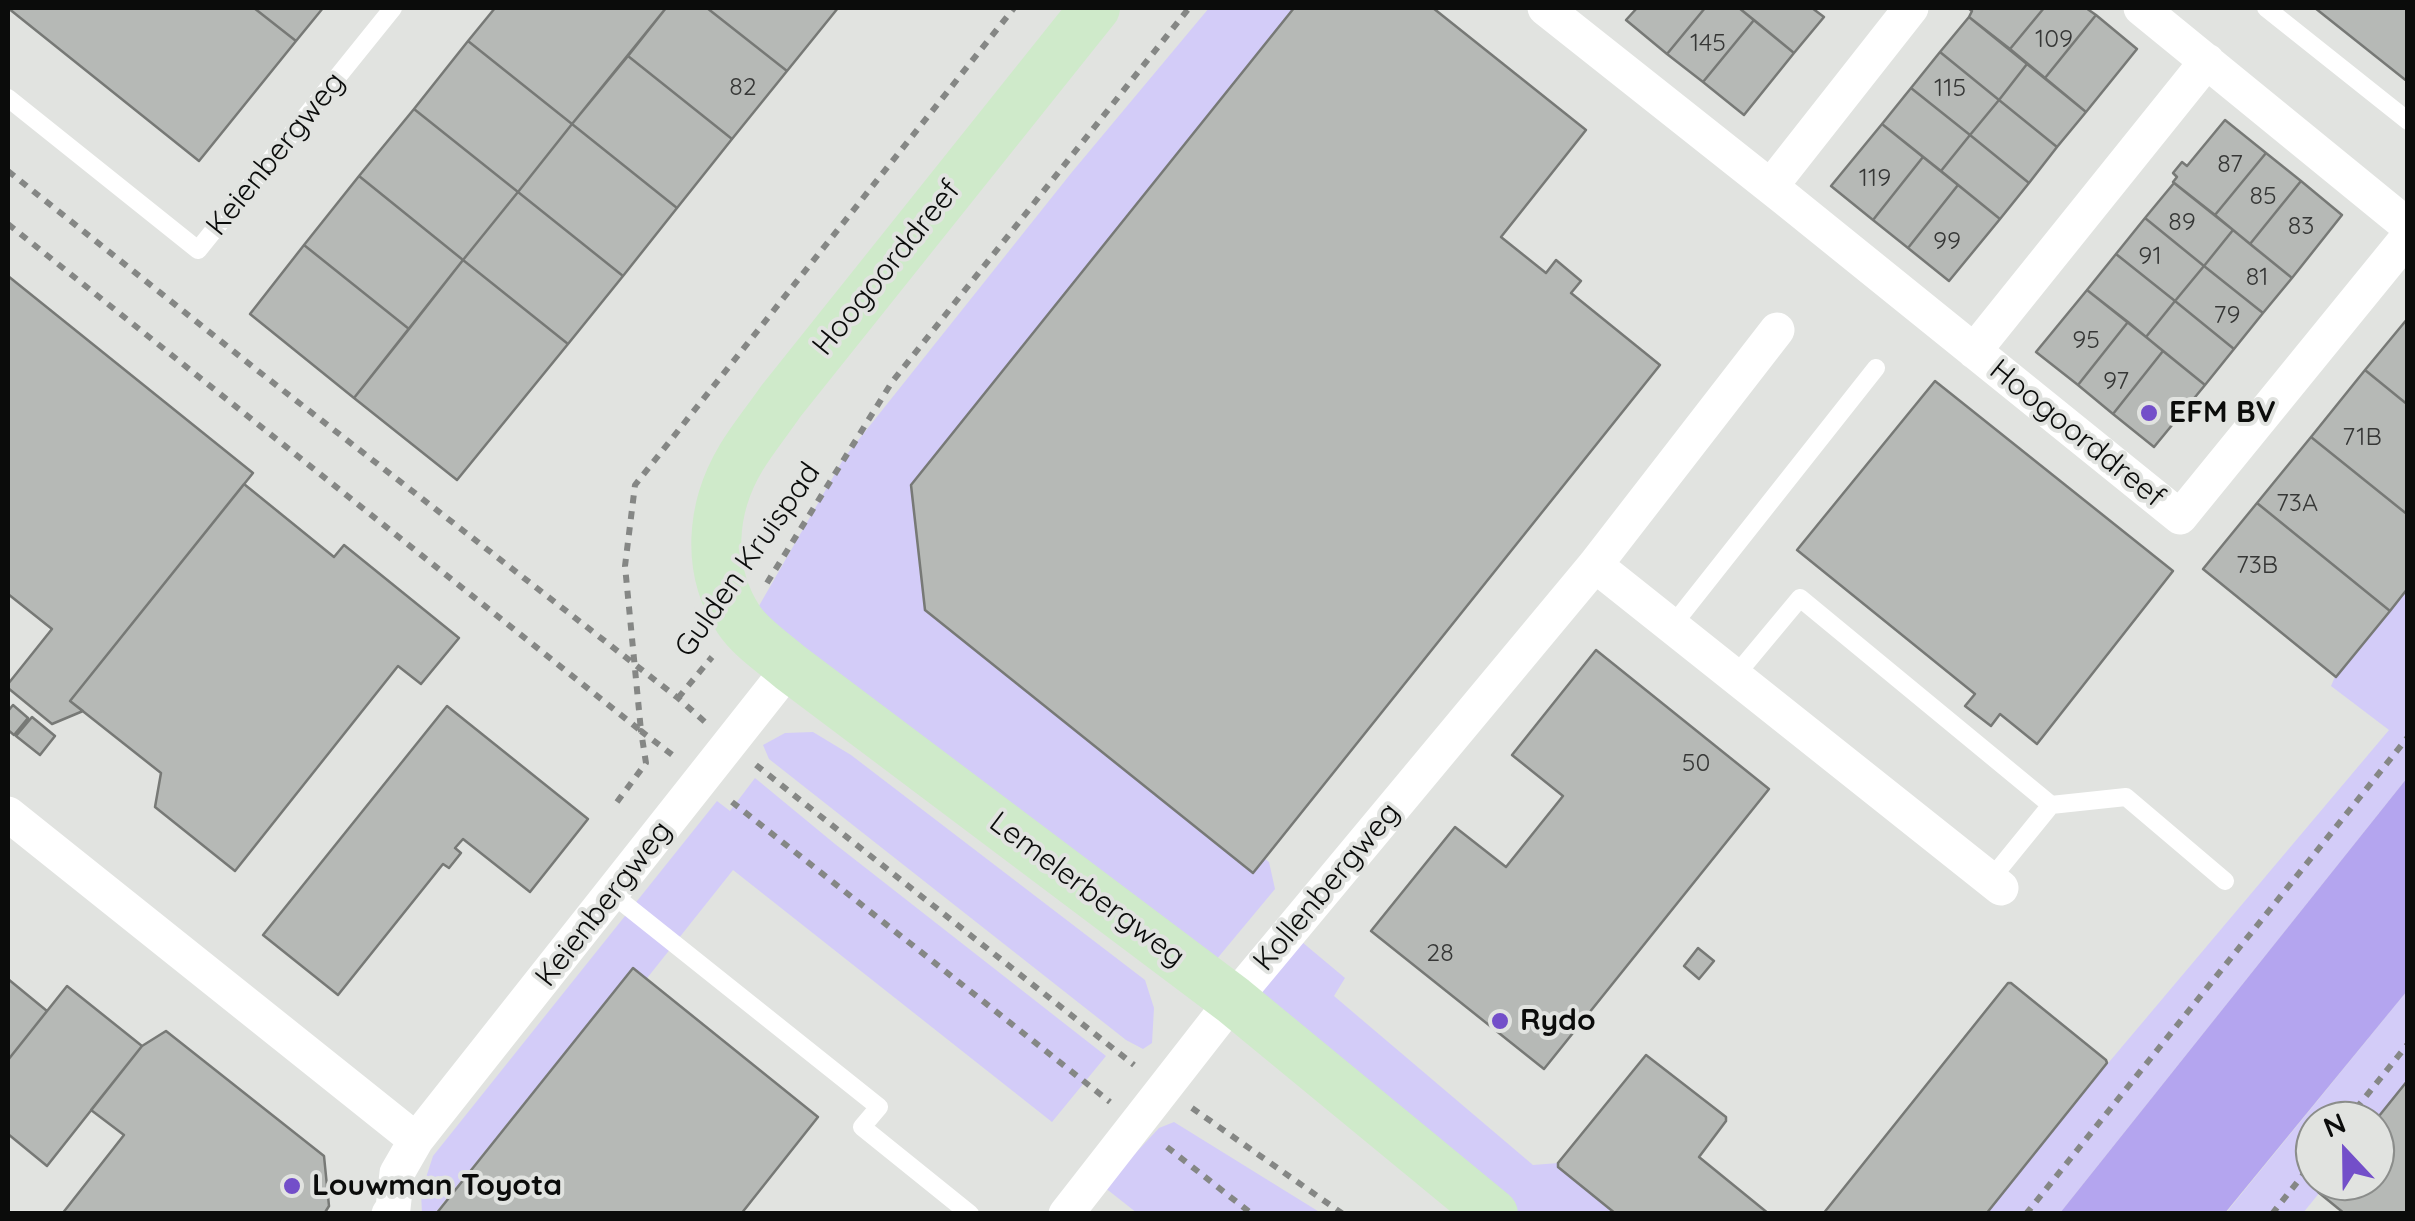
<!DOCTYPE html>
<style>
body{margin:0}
#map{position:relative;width:2415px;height:1221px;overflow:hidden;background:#e1e3e0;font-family:Quicksand,sans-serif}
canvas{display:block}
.frame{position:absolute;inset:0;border:10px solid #0b0c0b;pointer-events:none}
.north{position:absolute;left:2295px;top:1101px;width:100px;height:100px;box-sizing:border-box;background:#e1e3e0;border:2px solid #8b8d8b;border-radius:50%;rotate:338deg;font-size:28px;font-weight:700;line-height:40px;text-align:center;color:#0b0c0b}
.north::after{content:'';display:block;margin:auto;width:35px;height:45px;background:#734fc9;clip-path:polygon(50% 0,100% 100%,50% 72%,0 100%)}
</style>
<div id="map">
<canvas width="2415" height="1221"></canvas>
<div class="frame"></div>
<div class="north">N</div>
</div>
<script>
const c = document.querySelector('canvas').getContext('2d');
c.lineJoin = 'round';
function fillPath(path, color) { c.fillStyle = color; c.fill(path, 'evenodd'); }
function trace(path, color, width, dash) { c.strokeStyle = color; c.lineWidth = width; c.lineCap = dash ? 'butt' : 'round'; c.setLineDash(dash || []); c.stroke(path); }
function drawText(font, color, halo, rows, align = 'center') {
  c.font = font + ' Quicksand,sans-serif'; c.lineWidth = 8; c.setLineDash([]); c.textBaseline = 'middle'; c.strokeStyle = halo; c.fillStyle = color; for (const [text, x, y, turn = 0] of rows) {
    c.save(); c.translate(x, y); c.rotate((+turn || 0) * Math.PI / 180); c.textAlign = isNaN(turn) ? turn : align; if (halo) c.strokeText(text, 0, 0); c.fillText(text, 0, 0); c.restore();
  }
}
fillPath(new Path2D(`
 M1209,8H1308L929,481L940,602L1269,862L1275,889L1206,972L756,611L844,458L1072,172Z
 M2407,578V778L2060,1213L1981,1214L2389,730L2331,686L2349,644Z
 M813,732L851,755L1145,980L1154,1008L1152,1043L1143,1049L1126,1040L769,759L763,745L785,733Z
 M755,778L835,844L1106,1056L1052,1122L733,870L644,982L630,971L435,1213H422L421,1193L433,1156L717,801L730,811Z
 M1302,942L1345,978L1334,996L1533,1165L1559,1163L1622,1213H1517L1253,1003Z
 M2407,991V1083L2375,1121H2315V1181H2329L2303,1213L2225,1214Z
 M1174,1122L1321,1213H1137L1104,1187L1159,1128Z`), '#d3ccf8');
fillPath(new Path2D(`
 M2407,778V991L2225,1213H2060Z`), '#b4a5ef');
const building = new Path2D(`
 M8,8H254L296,41L199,161Z
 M254,8H323L296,41Z
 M495,8H666L572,124L468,41Z
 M666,8H707L787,71L732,139L628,56Z
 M707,8H838L787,71Z
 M1294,8H1433L1586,130L1501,237L1546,273L1556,260L1581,281L1571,293L1660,365L1253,873L925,610L911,485Z
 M1637,8H1705L1667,54L1626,20Z
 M1705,8H1739L1754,20L1703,82L1667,54Z
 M1739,8H1812L1824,17L1794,53Z
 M1968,8H2044L2010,49L1969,17L1972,11Z
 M2044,8H2086L2096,15L2045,78L2010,49Z
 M2315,8H2408V82Z
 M2096,15L2137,49L2086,112L2045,78Z
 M1969,17L2027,64L1999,100L1940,52Z
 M1754,20L1794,53L1744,115L1703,82Z
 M468,41L572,124L518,192L414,109Z
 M1940,52L1999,100L1970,135L1911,88Z
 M628,56L732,139L677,208L572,124Z
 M2027,64L2086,112L2057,147L1999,100Z
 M1911,88L1970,135L1941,171L1882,124Z
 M1999,100L2057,147L2029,183L1970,135Z
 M414,109L518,192L463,260L359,176Z
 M2225,120L2266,153L2215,215L2173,182L2177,177L2173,173L2182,162L2187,166Z
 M572,124L677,208L623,276L518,192Z
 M1882,124L1923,157L1873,220L1831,186Z
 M1970,135L2029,183L2000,219L1941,171Z
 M2266,153L2301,181L2250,244L2215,215Z
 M1923,157L1958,185L1908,248L1873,220Z
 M359,176L463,260L409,329L304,245Z
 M2301,181L2342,215L2292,278L2250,244Z
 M2174,183L2233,230L2204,266L2145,218Z
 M1958,185L2000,219L1949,281L1908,248Z
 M518,192L623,276L568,344L463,260Z
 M2145,218L2204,266L2175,301L2116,254Z
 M2233,230L2292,278L2263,313L2204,266Z
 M304,245L409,329L354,398L250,314Z
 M2116,254L2175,301L2146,337L2087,290Z
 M463,260L568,344L457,480L354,398Z
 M2204,266L2263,313L2234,349L2175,301Z
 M8,276L253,473L70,701L83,711L52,724L8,688V684L52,629L8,594Z
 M2087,290L2128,322L2078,385L2036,352Z
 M2175,301L2234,349L2205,385L2146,337Z
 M2408,318V405L2365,370Z
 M2128,322L2163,351L2113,414L2078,385Z
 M2163,351L2205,385L2154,447L2113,414Z
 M2365,370L2408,405V515L2311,437Z
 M1935,381L2173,571L2037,744L2000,714L1991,726L1965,706L1975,694L1797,550Z
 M2311,437L2408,515V588L2390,611L2257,503Z
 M244,484L334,557L344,545L459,638L421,684L398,666L235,871L155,807L161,773L70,701Z
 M2257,503L2390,611L2336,677L2203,569Z
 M1596,650L1769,789L1544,1069L1371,931L1455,827L1506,867L1563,796L1512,755Z
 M13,705L28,718L14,735L8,730V711Z
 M447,706L588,819L530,892L463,839L455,848L461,853L449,868L443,864L338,995L263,935Z
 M32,717L55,736L40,755L16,736Z
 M1698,948L1714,961L1699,979L1684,966Z
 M633,968L818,1117L741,1214H436Z
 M8,979L47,1011L8,1060Z
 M2008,983H2011L2106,1060L2107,1063L1986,1214H1823Z
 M67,986L142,1046L47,1166L8,1134V1060Z
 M166,1031L324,1156L329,1206L324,1214H62L124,1135L91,1110L142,1046Z
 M1646,1055L1726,1117V1121L1699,1157L1769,1214H1616L1558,1167V1163Z
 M2408,1080V1214H2345L2318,1192L2327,1181H2375V1121Z`);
fillPath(building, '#b6b9b6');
trace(building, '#777976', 2.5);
trace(new Path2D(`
 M8,171L262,374L678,698L705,722
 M8,224L641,731L625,566L635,485L1014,8
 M767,583L892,382L1189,8
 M678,698L712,657
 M756,765L1134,1065
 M617,802L646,763L641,731L675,757
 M732,802L1110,1102
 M1192,1108L1343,1214
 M2346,1121L2408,1044
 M1167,1147L1252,1214
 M2026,1214L2408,737
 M2272,1214L2315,1160`), '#858785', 6, [8, 8]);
trace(new Path2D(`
 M2266,8L2408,121
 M8,98L198,250L393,8
 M1672,626L1876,368
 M1735,676L1800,598L2051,805L2126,797L2225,881
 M1990,880L2051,805
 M612,894L879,1107L862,1127L970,1214`), '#fff', 18);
trace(new Path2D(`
 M1545,8L1786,199L2180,517L2408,237
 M2141,8L2408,226
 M1771,186L1911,8
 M1974,351L2207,61
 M1595,565L2001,888
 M8,814L416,1140
 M389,1214L393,1208L397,1173L416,1140L790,667
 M1066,1214L1233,1000L1595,565L1777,330`), '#fff', 35);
trace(new Path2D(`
 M1095,8L781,401C768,420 753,438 741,458C711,508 706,570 739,620C751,638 774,653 790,667L1233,1000L1493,1214`), '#cfeaca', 50);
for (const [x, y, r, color] of [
 [2149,413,10,"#734fc9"],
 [1500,1021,10,"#734fc9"],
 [292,1186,10,"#734fc9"]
]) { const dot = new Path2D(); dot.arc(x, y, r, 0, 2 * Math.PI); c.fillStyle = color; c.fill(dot); trace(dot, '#e1e3e0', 4); }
drawText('25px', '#363736', null, [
 ["109",2054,39],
 ["145",1708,43],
 ["82",743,87],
 ["115",1950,88],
 ["87",2230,164],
 ["119",1875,178],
 ["85",2263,196],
 ["89",2182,222],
 ["83",2301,226],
 ["99",1947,241],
 ["91",2150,256],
 ["81",2257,277],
 ["79",2227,315],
 ["95",2086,340],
 ["97",2116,381],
 ["71B",2362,437],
 ["73A",2297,503],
 ["73B",2257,565],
 ["50",1696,763],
 ["28",1440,953]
]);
drawText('30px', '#0b0c0b', '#e1e3e0', [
 ["Keienbergweg",276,154,-51],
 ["Hoogoorddreef",887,268,-51],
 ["Hoogoorddreef",2077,434,39],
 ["Gulden Kruispad",748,560,-55],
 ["Kollenbergweg",1327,887,-50],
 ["Lemelerbergweg",1087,890,37],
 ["Keienbergweg",604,904,-52]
]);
drawText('bold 30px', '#0b0c0b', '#e1e3e0', [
 ["EFM BV",2169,413],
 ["Rydo",1520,1021],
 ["Louwman Toyota",312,1186]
], 'left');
</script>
